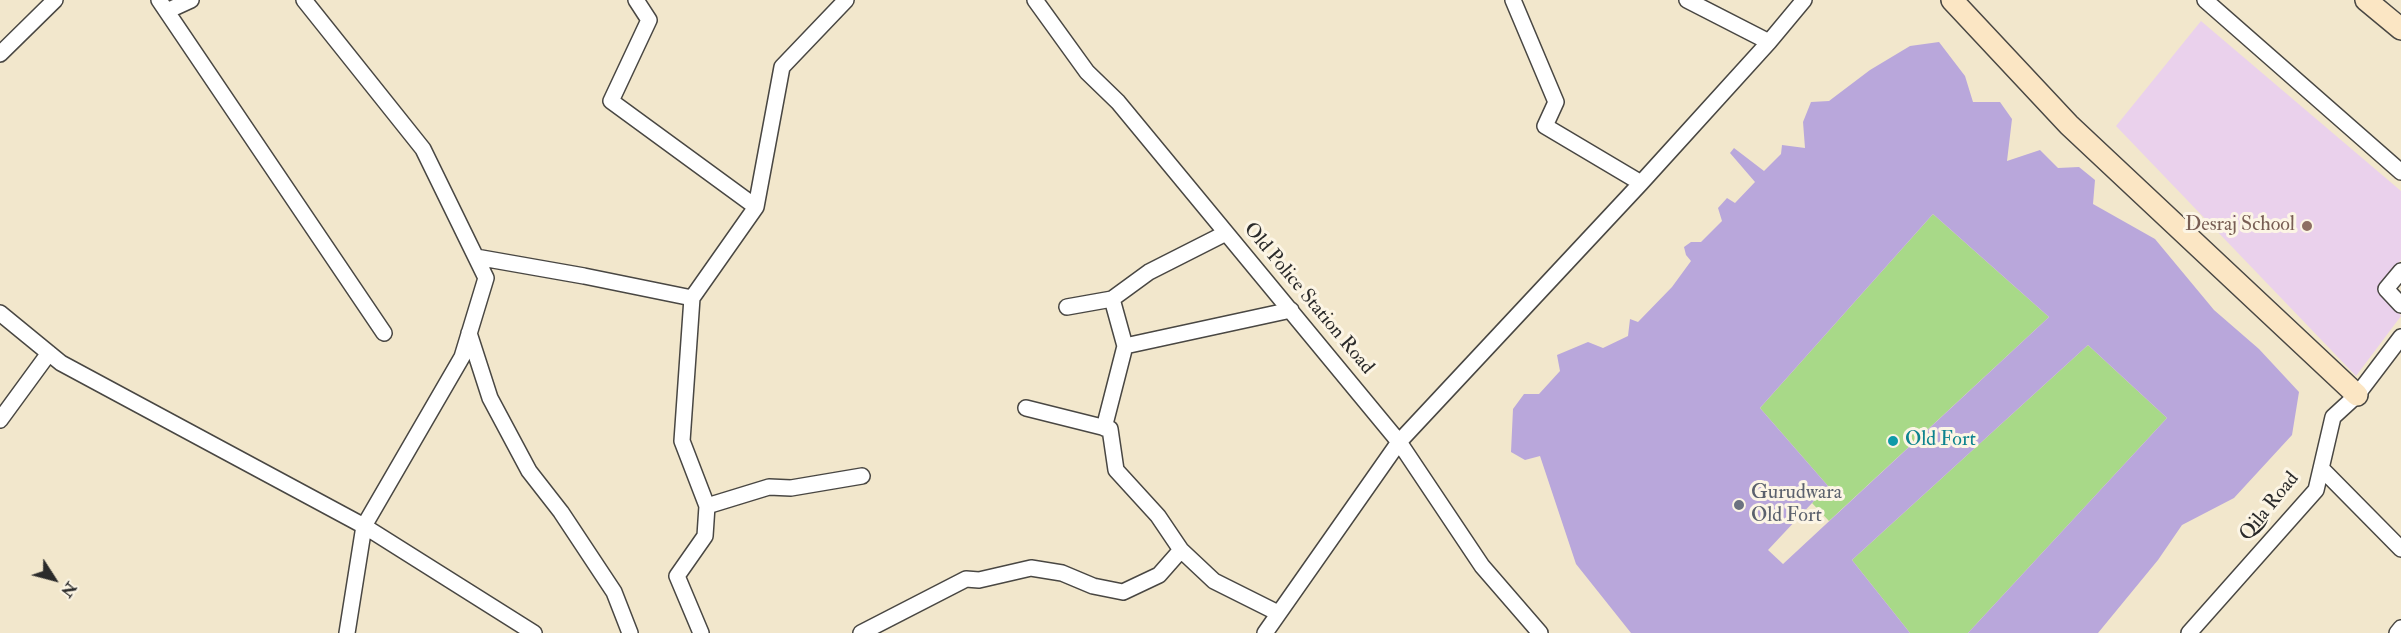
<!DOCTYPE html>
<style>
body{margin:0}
#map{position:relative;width:2401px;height:633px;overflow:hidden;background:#f2e7cc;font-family:"IM FELL Double Pica",serif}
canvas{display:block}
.north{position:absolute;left:24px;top:549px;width:60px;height:60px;-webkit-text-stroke:4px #fcf5e5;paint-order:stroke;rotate:126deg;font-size:16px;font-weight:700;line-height:24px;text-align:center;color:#2b2b2b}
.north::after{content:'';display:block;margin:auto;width:21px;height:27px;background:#2b2b2b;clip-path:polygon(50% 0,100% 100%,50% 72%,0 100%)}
</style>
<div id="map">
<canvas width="2401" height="633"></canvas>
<div class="north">N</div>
</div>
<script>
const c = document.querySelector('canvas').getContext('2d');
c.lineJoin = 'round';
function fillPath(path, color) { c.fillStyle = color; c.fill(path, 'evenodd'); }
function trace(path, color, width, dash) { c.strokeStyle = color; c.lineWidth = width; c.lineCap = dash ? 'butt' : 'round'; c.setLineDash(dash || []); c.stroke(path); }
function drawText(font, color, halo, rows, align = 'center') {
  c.font = font + ' "IM FELL Double Pica",serif'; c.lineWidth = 6; c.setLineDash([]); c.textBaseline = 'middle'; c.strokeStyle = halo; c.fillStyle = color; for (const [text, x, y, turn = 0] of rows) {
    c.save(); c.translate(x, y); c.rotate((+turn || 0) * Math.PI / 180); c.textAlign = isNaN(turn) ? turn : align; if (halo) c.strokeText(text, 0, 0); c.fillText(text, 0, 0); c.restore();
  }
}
fillPath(new Path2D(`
 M2201,21L2401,191V260L2380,284L2401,316L2356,376L2116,126Z`), '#ead1ec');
fillPath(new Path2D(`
 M1933,214L2049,317L1829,521L1812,503L1828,486L1760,408Z
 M2088,345L2167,418L1968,633H1910L1852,560Z`), '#a8d988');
fillPath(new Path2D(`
 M1939,42L1965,76L1973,102H2000L2012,119L2007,161L2040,150L2058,168L2079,167L2095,180L2093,204L2155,239L2214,310L2259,349L2299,392L2292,435L2234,498L2182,525L2158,560L2098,633H1968L2167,418L2088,345L1852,560L1910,633H1631L1576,564L1540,456L1525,460L1511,452L1513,409L1524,394H1539L1560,371L1557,355L1588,342L1603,348L1628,336L1630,319L1638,322L1672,287L1691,261L1686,255L1684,247L1691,242H1701L1722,221L1718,208L1727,198L1735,203L1755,182L1730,153L1734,148L1764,171L1781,154L1782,145L1805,148L1803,122L1811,102L1829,101L1870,70L1910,46ZM1933,214L2049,317L1783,564L1768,550L1828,486L1760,408Z`), '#b9a7db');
const street = new Path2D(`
 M159,0L384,333
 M304,0L423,149L486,278L462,357L364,526L347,633
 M636,0L649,20L611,101L756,207
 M1035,0L1087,72L1118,102L1399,442L1482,566L1540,633
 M1513,0L1556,102L1545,126L1641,183
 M1687,0L1769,42
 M2205,0L2401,172
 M167,11L191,0
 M0,54L55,0
 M476,257L584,276L692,298
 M2401,271L2386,289L2401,305
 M1112,299L1125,346L1291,310
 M1067,307L1112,299L1149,272L1226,233
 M0,313L61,363L364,526L534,633
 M469,333L490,398L529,471L561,512L614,592L630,633
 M1026,408L1110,429L1116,470L1158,516L1181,550L1214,581L1278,613
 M0,420L49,353
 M1104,428L1125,346
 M2321,468L2401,549
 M707,506L769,487L791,488L862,476
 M701,633L677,576L705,536L707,506L682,441L692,298L756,207L782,67L846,0
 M861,633L966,579L979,580L1031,568L1062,573L1093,586L1123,592L1159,575L1181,550
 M1265,633L1399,442L1641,183L1769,42L1804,0
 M2189,633L2316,490L2333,417L2357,395L2401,337
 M2397,633L2401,628`);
const secondary = new Path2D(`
 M1952,0L2069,125L2357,395
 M2366,0L2401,29`);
trace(street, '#494743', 18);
trace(secondary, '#494743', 24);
trace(street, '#fff', 15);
trace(secondary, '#fbe6c4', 21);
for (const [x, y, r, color] of [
 [2307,226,6,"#8d6e63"],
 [1893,441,6,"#0f9aa8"],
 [1739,505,6,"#6b7280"]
]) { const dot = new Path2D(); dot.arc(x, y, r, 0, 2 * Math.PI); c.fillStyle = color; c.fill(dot); trace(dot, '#fcf5e5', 2); }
drawText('20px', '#785e54', '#fcf5e5', [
 ["Desraj School",2295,226]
], 'right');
drawText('20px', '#2b2b2b', '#fcf5e5', [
 ["Old Police Station Road",1308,299,50],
 ["Qila Road",2270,507,-51]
]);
drawText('20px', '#0d838f', '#fcf5e5', [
 ["Old Fort",1905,441]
], 'left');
drawText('20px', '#5b616d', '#fcf5e5', [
 ["Gurudwara",1751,494],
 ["Old Fort",1751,517]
], 'left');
</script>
